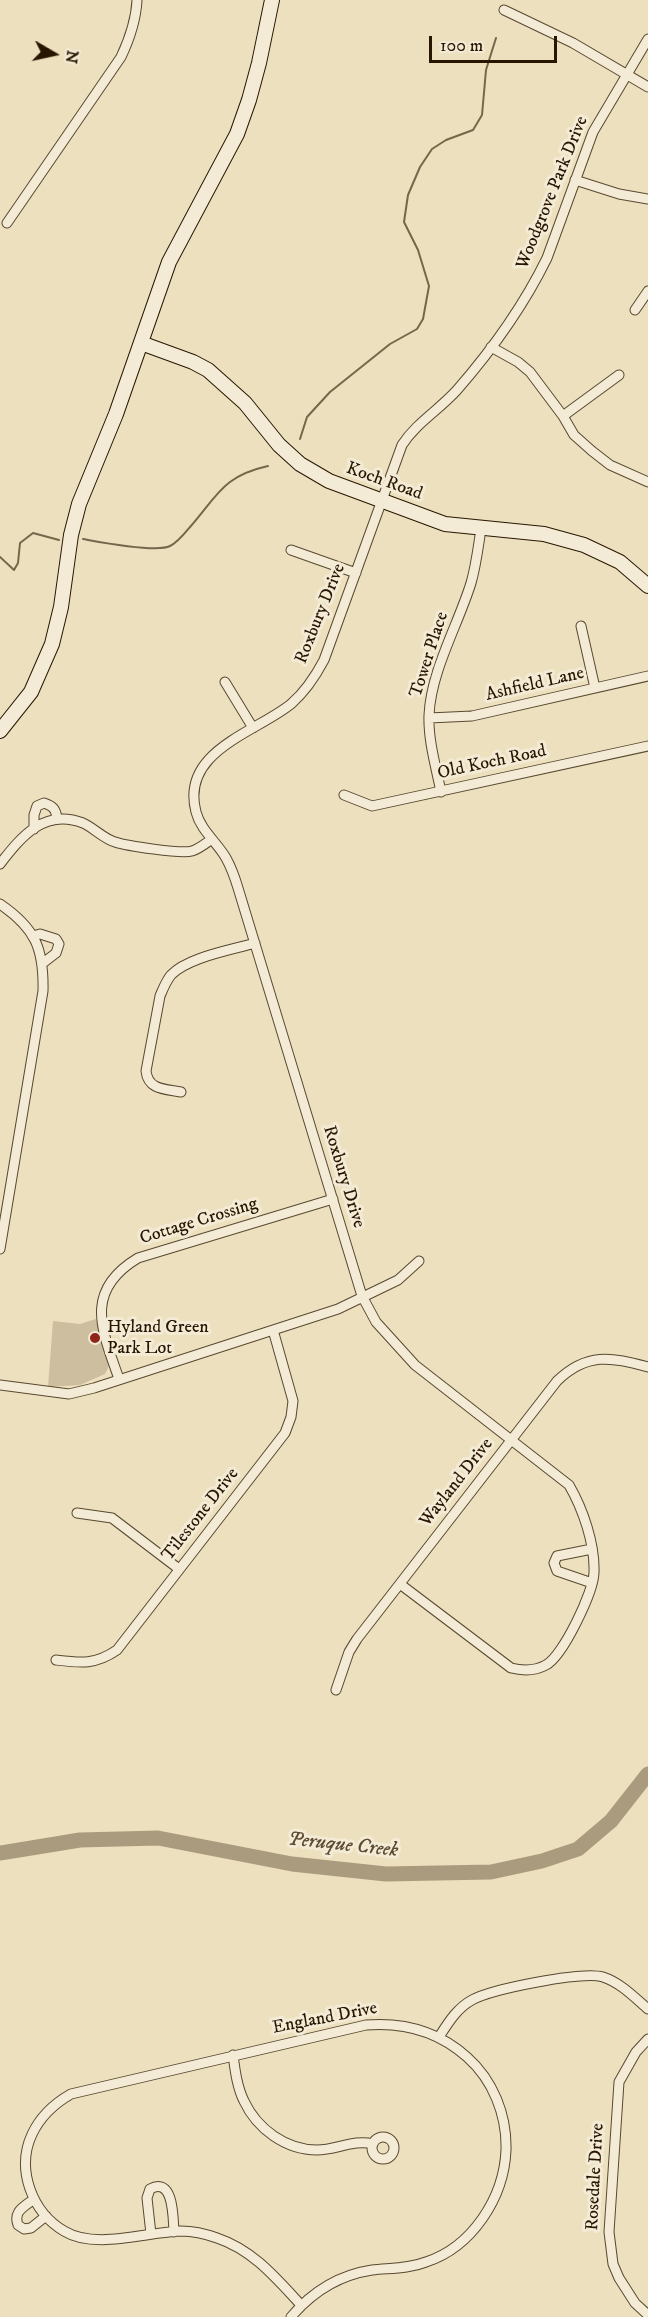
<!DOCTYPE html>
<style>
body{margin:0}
#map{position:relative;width:648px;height:2317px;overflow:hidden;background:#ede0be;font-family:"IM FELL DW Pica",serif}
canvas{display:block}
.north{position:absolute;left:24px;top:24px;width:60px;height:60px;-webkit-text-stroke:4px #f3ebd5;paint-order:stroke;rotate:99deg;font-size:16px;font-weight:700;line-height:24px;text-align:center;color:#281601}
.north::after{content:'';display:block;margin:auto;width:21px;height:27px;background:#281601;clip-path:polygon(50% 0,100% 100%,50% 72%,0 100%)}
.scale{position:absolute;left:429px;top:36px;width:128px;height:27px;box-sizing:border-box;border:3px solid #281601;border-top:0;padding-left:8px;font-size:18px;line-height:21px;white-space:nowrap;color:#281601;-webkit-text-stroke:4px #f3ebd5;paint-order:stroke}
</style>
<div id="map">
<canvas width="648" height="2317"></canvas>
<div class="north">N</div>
<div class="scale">100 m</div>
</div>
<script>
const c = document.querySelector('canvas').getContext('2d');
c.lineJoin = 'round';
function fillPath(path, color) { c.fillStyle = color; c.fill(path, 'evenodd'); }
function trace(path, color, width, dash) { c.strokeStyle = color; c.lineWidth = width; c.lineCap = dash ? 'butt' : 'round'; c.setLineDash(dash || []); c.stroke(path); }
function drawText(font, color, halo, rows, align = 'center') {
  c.font = font + ' "IM FELL DW Pica",serif'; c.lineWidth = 6; c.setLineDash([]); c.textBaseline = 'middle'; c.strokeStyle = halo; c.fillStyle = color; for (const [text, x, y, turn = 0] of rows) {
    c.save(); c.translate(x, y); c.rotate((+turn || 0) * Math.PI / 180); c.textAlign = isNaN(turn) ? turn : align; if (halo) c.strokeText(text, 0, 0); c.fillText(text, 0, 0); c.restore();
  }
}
fillPath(new Path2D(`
 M96,1319L109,1366L105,1374L80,1385L48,1387L53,1321L80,1324Z`), '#ccbe9e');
trace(new Path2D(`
 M300,439L307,417L330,392L390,344L417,329L423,319L429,286L418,250L404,222L408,195L420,167L432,149L446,140L473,130L482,115L486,70L496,38
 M83,539C100,542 156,553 170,546C177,543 185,533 190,527C218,495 223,476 268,466
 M0,557L14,570L18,563L20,543L33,533L59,540`), '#76664c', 2);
trace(new Path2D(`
 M0,1853L80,1840L158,1838L292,1864L386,1874L491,1872L542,1861L578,1849L611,1821L648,1774`), '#aa9b7e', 15);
const street = new Path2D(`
 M504,10L573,43L648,87
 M575,180L619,194L648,199
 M7,223L121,57C130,38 136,21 137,0
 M635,310L648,291
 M491,347L518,362L530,372L563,416L574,435L592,451L610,465L648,482
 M563,416L619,375
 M291,550L356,573
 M581,626L595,688
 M225,682L253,728
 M429,718L472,716L648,676
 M441,792C436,767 428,740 429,715C431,671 458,625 471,583C476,566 478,548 481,529
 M344,795L372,806L648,746
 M34,829V815L37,806L44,803C53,806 56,809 57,819
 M0,864C21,837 44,808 83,823C94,828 104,839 115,842C127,846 181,854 192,851C199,849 206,843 212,839
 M0,904C35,928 44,948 43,991L0,1249
 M33,936L40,934L56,939L59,944L56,953L43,963
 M181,1092C165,1089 148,1090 146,1071L160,996C163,989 166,981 171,975C188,957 232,950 255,943
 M119,1379C102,1330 83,1291 138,1258L333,1199
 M0,1385L69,1394L94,1388L338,1309L398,1280L419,1261
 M77,1513L112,1518L179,1569
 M592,1549L557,1556L554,1563L557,1571L592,1583
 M400,1584L511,1668C523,1671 535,1671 546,1665C563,1656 594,1591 594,1572C595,1544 583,1509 569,1485L415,1365L376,1322L362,1296L238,888C235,878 231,867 226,858C217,842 201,831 196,812C180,751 255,733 291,704C306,691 315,677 324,660L402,445C416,423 439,410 457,390C491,351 524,305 547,258L593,132L648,39
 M56,1660C81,1663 95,1665 117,1650L285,1433L291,1417L293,1401L273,1330
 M336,1690L349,1652L357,1639L557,1381C587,1352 611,1357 648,1367
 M439,2037C448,2023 457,2008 472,2000C492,1989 582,1971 603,1977C621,1983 634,1997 648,2009
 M648,2039L636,2052L619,2082L609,2232L613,2264L619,2278L635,2303L648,2315
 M233,2055C235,2070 237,2087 244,2101C257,2129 286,2150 317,2150C336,2150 354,2139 373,2144
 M372 2148a11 11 0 1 1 22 0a11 11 0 1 1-22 0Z
 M34,2199C24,2207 13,2211 18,2225L24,2229L31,2228L46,2216
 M151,2234L147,2198L150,2189C174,2176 173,2218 174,2232
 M291,2317C312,2292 339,2275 372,2270C390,2268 408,2269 426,2262C472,2247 504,2198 506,2150C507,2115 493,2080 467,2057C438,2031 404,2022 366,2025L71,2094C36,2114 16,2149 30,2189C36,2206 47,2221 64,2231C95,2250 146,2232 181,2231C192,2231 206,2234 217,2238C253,2250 276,2278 301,2305`);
const secondary = new Path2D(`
 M141,343L193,362L208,370L245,403L279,445L300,464L329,481L445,524L544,534L584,545L620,562L648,586
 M0,731L31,692L52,644L61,607L71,535L79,504L116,414L169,262L237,134L249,100L259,63L272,0`);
trace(street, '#594830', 11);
trace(secondary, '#281601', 16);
trace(street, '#f3ebd5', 9);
trace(secondary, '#f3ebd5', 14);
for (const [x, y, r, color] of [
 [95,1338,6,"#8f2418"]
]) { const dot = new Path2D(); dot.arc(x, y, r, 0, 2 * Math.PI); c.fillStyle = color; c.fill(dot); trace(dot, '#f3ebd5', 2); }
drawText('18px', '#281601', '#f3ebd5', [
 ["Woodgrove Park Drive",553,193,-68],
 ["Koch Road",384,482,20],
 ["Roxbury Drive",321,614,-68],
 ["Tower Place",430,655,-72],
 ["Ashfield Lane",535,685,-13],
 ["Old Koch Road",492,763,-12],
 ["Roxbury Drive",343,1177,73],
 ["Cottage Crossing",199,1222,-17],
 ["Wayland Drive",457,1483,-52],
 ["Tilestone Drive",201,1515,-52],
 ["England Drive",325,2019,-11],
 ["Rosedale Drive",596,2177,-87]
]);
drawText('18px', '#281601', '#f3ebd5', [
 ["Hyland Green",107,1328],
 ["Park Lot",107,1349]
], 'left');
drawText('italic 20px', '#5c4b33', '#f3ebd5', [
 ["Peruque Creek",343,1846,6]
]);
</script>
